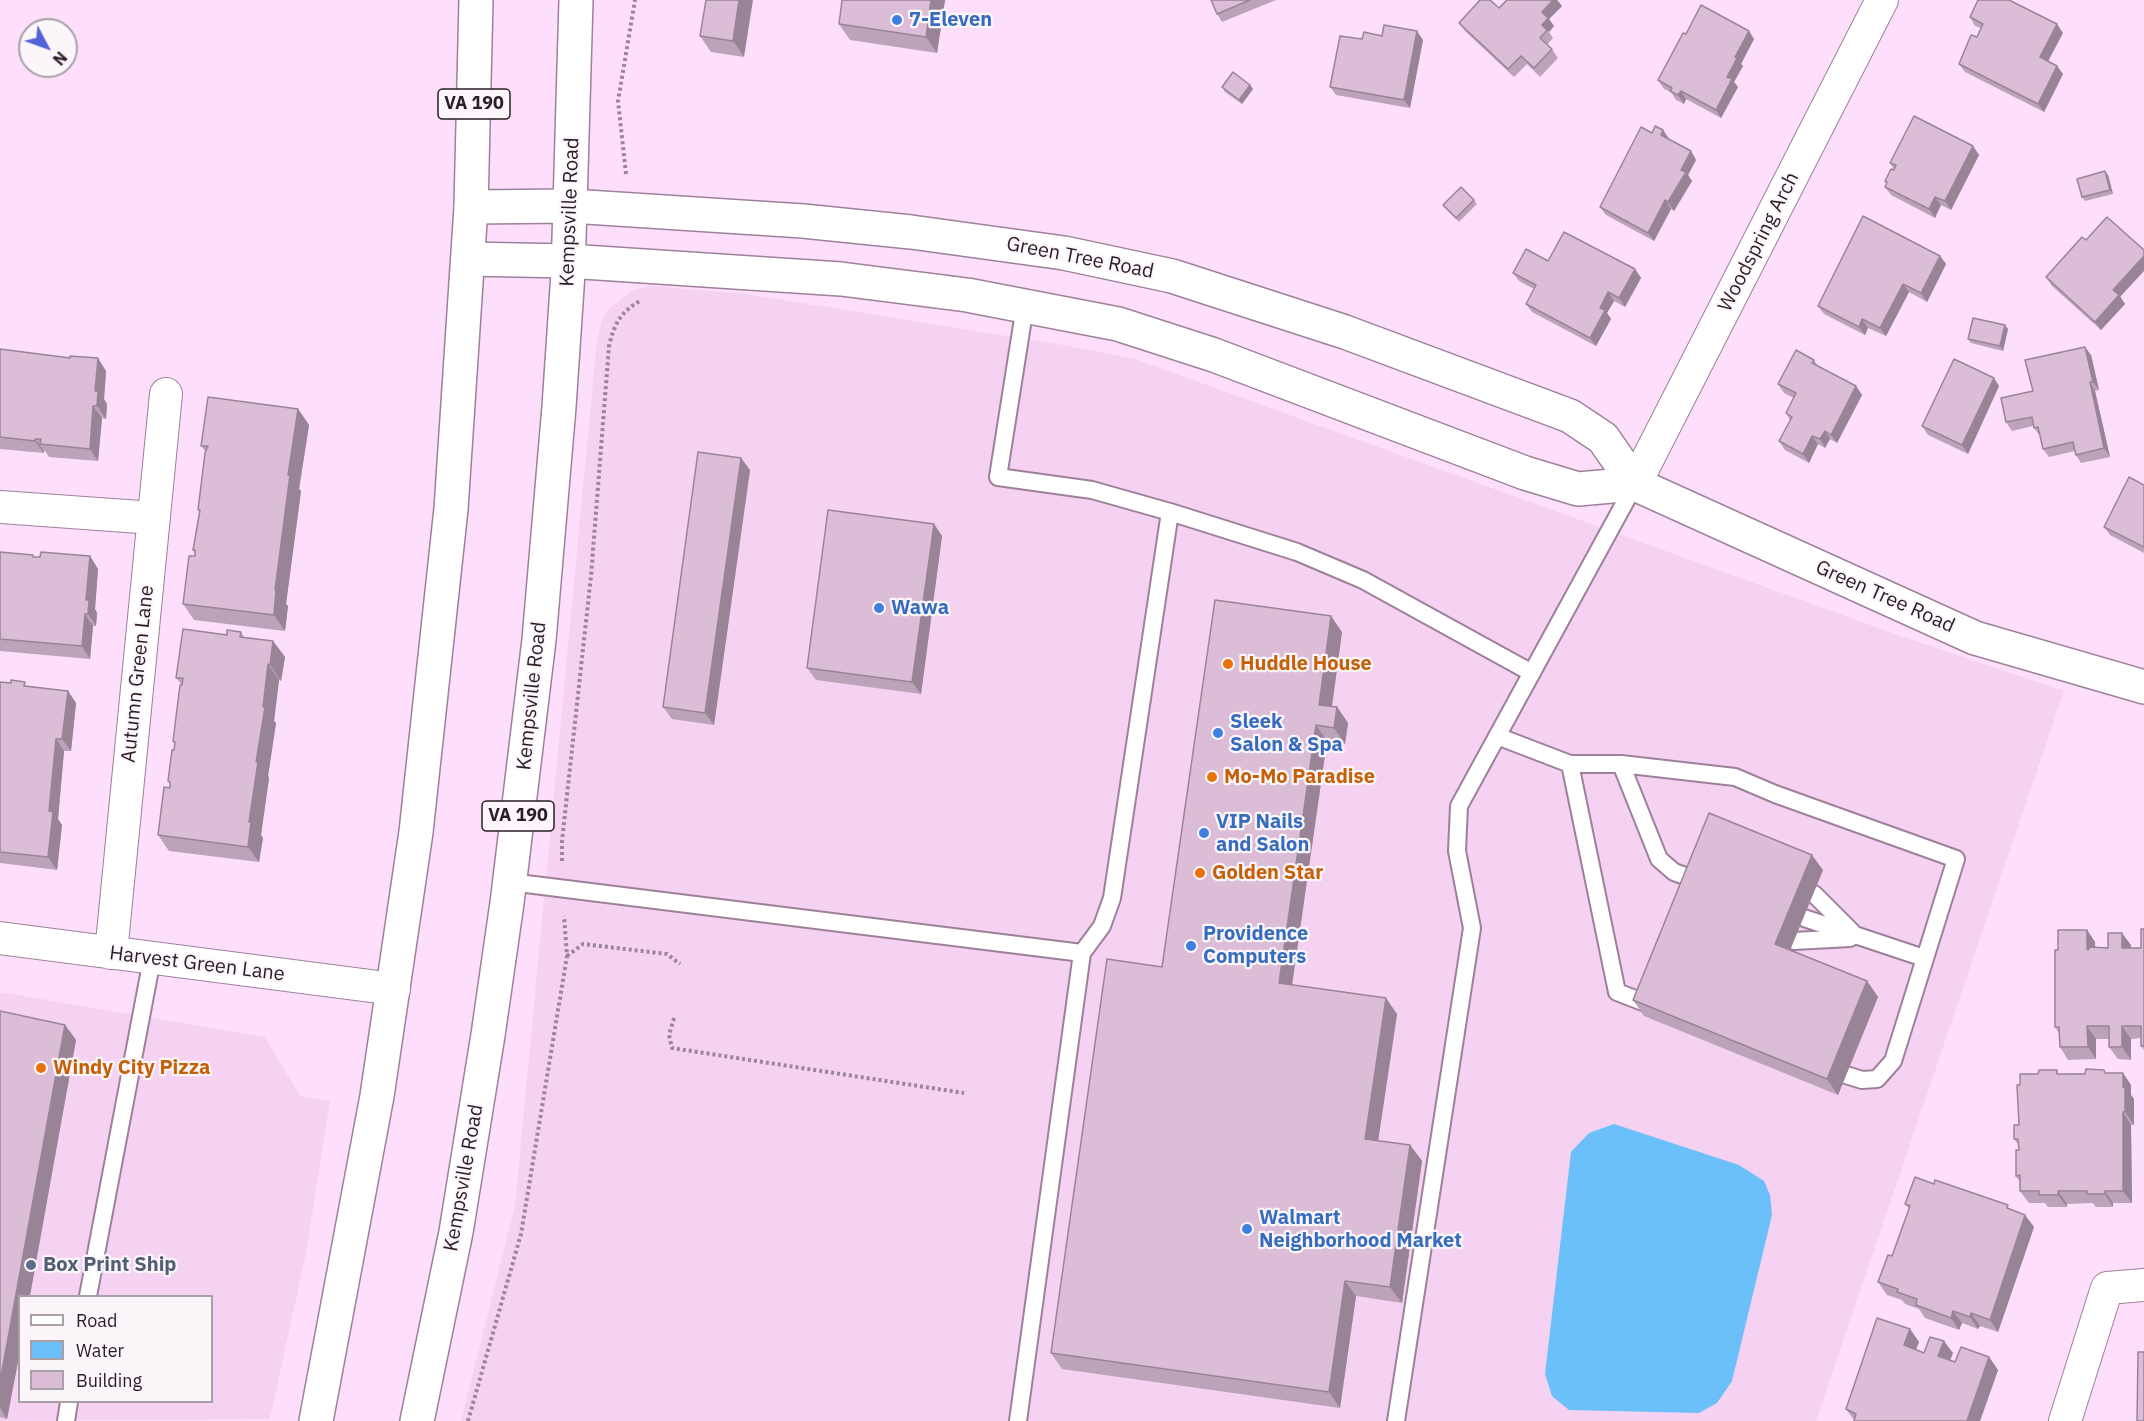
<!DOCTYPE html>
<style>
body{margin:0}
#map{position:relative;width:2144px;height:1421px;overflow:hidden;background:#fedffb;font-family:"IBM Plex Sans",sans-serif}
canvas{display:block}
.legend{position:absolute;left:18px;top:1295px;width:195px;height:108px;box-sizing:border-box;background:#fcf6fb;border:2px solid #a89fa7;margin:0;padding:8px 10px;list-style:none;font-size:18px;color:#291d28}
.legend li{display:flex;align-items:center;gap:12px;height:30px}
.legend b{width:30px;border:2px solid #a89fa7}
.north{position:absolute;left:18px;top:18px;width:60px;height:60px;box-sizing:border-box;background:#fcf6fb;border:2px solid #a89fa7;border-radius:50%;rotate:131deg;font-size:16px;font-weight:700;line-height:24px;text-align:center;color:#291d28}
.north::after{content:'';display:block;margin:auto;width:21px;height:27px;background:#5363d9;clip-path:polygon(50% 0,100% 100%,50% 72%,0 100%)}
</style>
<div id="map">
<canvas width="2144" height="1421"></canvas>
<ul class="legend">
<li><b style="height:8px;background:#fff"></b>Road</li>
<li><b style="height:16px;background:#6cc0fa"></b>Water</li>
<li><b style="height:16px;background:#dbbdd8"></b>Building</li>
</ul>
<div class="north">N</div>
</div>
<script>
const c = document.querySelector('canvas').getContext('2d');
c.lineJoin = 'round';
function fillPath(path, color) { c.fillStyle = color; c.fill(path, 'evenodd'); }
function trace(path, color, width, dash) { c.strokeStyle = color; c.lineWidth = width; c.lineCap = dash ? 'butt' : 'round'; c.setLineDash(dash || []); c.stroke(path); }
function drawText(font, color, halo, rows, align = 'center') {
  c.font = font + ' "IBM Plex Sans",sans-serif'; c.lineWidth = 4.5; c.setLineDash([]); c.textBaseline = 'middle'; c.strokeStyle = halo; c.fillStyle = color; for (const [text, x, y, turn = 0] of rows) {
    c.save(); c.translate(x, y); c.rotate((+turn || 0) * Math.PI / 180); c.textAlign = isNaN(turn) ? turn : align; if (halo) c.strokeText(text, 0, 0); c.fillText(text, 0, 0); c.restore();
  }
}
fillPath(new Path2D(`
 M651,286L746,294L1063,345L1135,359L1898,635L2064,691L1816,1421H461L515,1205L597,340L602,320L610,308L631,291Z
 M0,992L265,1037L300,1096L330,1101L306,1253L270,1419L0,1421ZM20,1296H212V1402H20Z`), '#f5d1f2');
fillPath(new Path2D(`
 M1614,1124L1739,1165L1764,1181L1770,1195L1772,1215L1732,1381L1717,1403L1699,1413L1569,1410L1552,1396L1545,1374L1571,1152L1589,1133Z`), '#6cc0fa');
const service = new Path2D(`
 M1025,306L998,477L1092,490L1170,512L1112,898L1102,926L1082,953
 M1170,512L1297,552L1363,580L1532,673
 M1497,736L1570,764H1621L1735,777L1775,794L1956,859L1893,1061L1877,1079L1862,1080L1846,1075
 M1570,764L1617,992L1648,1004
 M1621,764L1659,859L1674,872L1699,881
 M510,882L1082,953L1018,1421
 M1814,894L1852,932
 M1804,918L1924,958
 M1794,941L1850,938
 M88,1296L152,959
 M66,1421L69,1402
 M1396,1421L1472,928L1457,851L1459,806L1635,484`);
const minor = new Path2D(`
 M1635,484L1882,0
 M0,507L154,518
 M0,938L394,989
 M111,953L166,394
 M2065,1421L2107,1288L2144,1285`);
const tertiary = new Path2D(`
 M471,207L571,206L803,221L911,232L1064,253L1172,276L1345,332L1570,416L1603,438L1635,484
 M468,259L568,261L841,279L967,295L1118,324L1214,355L1525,473L1578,489L1635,484L1975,638L2144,687`);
const primary = new Path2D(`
 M316,1421L377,1096L416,832L451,509L471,207L476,0
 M417,1421L456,1232L488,1035L507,903L539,640L559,407L568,273L576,0`);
trace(service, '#9d819a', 20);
trace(minor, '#9d819a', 34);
trace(tertiary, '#9d819a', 36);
trace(primary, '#9d819a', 36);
trace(new Path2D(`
 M626,174L618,101L635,0
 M562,861V841L591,576L609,346C614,325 620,312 640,301
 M567,956L583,944L667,954L680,964
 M674,1018L669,1035L672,1048L964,1093
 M468,1421L521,1234L567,956L564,916`), '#9b8599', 4, [3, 3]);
trace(service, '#fff', 16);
trace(minor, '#fff', 32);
trace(tertiary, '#fff', 33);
trace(primary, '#fff', 33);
fillPath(new Path2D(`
 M706,0L744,57L711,52L700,36Z
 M945,0L937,53L850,40L839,24Z
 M1211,0H1276L1222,22L1217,14Z
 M1507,0H1557L1562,6L1549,19L1554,26L1549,32L1553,38L1547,45L1552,49L1558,58L1540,77L1527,64L1514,77L1465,31L1459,23L1499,8Z
 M1970,17L2063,33L2048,61L2057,66L2063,74L2044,112L1965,72L1959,64L1977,37L1981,28L1975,26Z
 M1686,34L1754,39L1741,64L1743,66L1734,82L1738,87L1721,118L1686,99L1684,104L1676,100L1671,92L1664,89L1658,80Z
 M1382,36L1423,40L1410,108L1336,95L1330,87L1362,39Z
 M1250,85L1253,89L1242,104L1225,92L1222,87Z
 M1663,130L1669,139L1691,151L1696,160L1688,175L1692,181L1674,211L1671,209L1654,241L1606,215L1600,207L1652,133Z
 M1973,146L1979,155L1951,210L1941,205L1935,218L1891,195L1885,187L1886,183L1885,181L1894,169L1890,163Z
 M2108,175L2113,194L2085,201L2082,197Z
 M1474,200L1477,204L1459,222L1446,209L1443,205Z
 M2086,240L2125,304L2101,330L2052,286L2046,277Z
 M1940,256L1946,264L1927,302L1909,292L1886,336L1868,328L1865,335L1824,314L1818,306Z
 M1548,261L1635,269L1641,278L1625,307L1614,301L1607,313L1611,319L1596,346L1532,312L1526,304L1534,289L1519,281L1513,273Z
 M2008,329L2003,351L1971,343L1968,339Z
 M0,349L106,371L104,399L107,404L106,419L102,418L98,461L49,457L45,451H44V453L0,449Z
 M2091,355L2099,390L2095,391L2110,457L2081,463L2076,455L2075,451L2049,457L2043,449L2040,436L2034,428L2033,426L2012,431L2006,422L2033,391Z
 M1814,360L1818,366L1856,386L1862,395L1837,443L1830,439L1825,448L1818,444L1809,463L1785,450L1779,441L1790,420L1786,413L1794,398L1784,393L1778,384Z
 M1999,386L1968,454L1928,435L1922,426Z
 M298,409L309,425L299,489L301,491L286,604L288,606L285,631L194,620L183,604L195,556V553L193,550L200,513L198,510L206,452L201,446Z
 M741,458L750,470L714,725L672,719L663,707Z
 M2144,485V553L2110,535L2104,527Z
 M934,524L942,536L921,694L816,680L807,668Z
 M0,552L35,557L90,556L98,569L95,609L97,613L96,626H93L90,659L0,651Z
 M241,632L244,637L273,641L285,657L281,681L279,680L274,721L276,723L268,776L269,778L261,835L263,838L259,862L169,851L158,835L170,788V784L168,781L174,750V744L173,741L182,685L176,678L227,635Z
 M1342,632L1332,706L1337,707L1348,723L1345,744L1327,741L1292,985L1397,1014L1378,1141L1410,1145L1422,1161L1402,1303L1356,1296L1340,1408L1062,1369L1051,1353L1162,967Z
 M0,682L68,691L76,703L71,751H64L58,819L62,825L57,870L0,863Z
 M1823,870L1790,950L1867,981L1878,997L1838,1095L1644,1016L1633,1000Z
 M2144,929V1050L2141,1046V1038L2131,1039V1060L2118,1059L2109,1047V1039H2096V1059L2068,1060L2060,1047L2059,1033L2055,1027L2058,950L2087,930L2095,942V947L2108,948L2131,945V948H2141Z
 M0,1011L65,1025L76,1040L7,1419L0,1417Z
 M2123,1073L2131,1085V1095L2134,1099V1125H2131L2132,1203H2113V1207H2096L2093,1203L2067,1204V1207H2048L2045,1203H2029L2020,1191V1182L2016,1176L2019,1145L2014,1139L2019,1125L2020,1085L2038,1074Z
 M1905,1204L2011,1210L2025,1215L2034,1227L1998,1332L1980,1326L1978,1329L1962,1323L1959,1330L1925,1318L1919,1309L1905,1304L1902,1300L1887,1295L1878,1282L1892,1256L1909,1209Z
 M1910,1329L1919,1342L1916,1349L1924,1353H1953L1950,1360L1955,1362L1989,1357L1998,1370L1980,1421H1854V1420L1846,1409Z`), '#bca3ba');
fillPath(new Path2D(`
 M739,0H753L744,57L733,41Z
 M931,0H945L937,53L926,37Z
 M1553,0H1557L1562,6L1549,19L1554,26L1549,32L1542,25V12Z
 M2057,24L2063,33L2046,65L2040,57Z
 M1417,31L1423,40L1410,108L1404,100Z
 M1749,31L1754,39L1741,64L1743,66L1734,82L1738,87L1721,118L1716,110L1735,57Z
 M2057,66L2063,74L2044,112L2038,104Z
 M1250,85L1253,89L1242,104L1239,100Z
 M1681,91L1686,99L1684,104L1678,95Z
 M1663,130L1669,139L1661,135Z
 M1973,146L1979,155L1951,210L1945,201Z
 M1691,151L1696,160L1688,175L1692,181L1674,211L1668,202L1681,170Z
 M2105,171L2108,175L2113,194L2110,190Z
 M1935,197L1941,205L1935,218L1929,209Z
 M1665,200L1671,209L1654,241L1648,233Z
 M1940,256L1946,264L1927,302L1921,293Z
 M2144,256V271L2120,297L2125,304L2101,330L2095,322L2113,290Z
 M1635,269L1641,278L1625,307L1619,298Z
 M1903,284L1909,292L1886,336L1880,328Z
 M1608,292L1614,301L1607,313L1611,319L1596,346L1590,338L1600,308Z
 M1862,319L1868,328L1865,335L1859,327Z
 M2005,325L2008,329L2003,351L2000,346Z
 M2085,347L2091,355L2099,390L2093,382Z
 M98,358L106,371L104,399L107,404L106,419L97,406L95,391Z
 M1994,378L1999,386L1968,454L1962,445Z
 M2090,382L2095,391L2110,457L2104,448Z
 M1856,386L1862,395L1837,443L1831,435Z
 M93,406L102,418L98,461L90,449Z
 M298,409L309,425L299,489L301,491L286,604L288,606L285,631L274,615L275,590L288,475Z
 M1825,431L1830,439L1825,448L1820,439Z
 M1812,436L1818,444L1809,463L1803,454Z
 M35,439L44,451V453L35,441Z
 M741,458L750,470L714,725L705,713Z
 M934,524L942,536L921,694L912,682Z
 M90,556L98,569L95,609L97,613L96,626L88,614L86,600Z
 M85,614L93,626L90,659L82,646Z
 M1331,616L1342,632L1330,720L1319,705Z
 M273,641L285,657L281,681L270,665Z
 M268,664L279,680L274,721L276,723L268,776L269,778L261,835L263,838L259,862L248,847L249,822Z
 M68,691L76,703L71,751L62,739Z
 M1337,707L1348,723L1345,744L1334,728Z
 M1316,725L1327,741L1290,999L1279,983Z
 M56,739L64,751L58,819L62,825L57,870L48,857L49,811Z
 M1812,855L1823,870L1786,960L1775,944Z
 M2087,930L2095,942L2096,962L2087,949Z
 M2122,933L2131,945V960L2122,948Z
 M1867,981L1878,997L1838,1095L1827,1079Z
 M1386,998L1397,1014L1376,1155L1365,1139Z
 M65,1025L76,1040L30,1296H20V1352L7,1419L0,1408V1382Z
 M2087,1026L2096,1039V1059L2088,1047Z
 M2122,1026L2131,1039V1060L2122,1047Z
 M2123,1073L2131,1085V1095L2134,1099V1125L2125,1112L2123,1087Z
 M2123,1112L2131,1125L2132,1203L2123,1191Z
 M1410,1145L1422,1161L1402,1303L1390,1287Z
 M2058,1191L2067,1204V1207L2058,1195Z
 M2105,1191L2113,1203V1207L2105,1194Z
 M2025,1215L2034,1227L1998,1332L1990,1320Z
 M1345,1281L1356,1296L1340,1408L1329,1392Z
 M1953,1311L1962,1323L1959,1330L1951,1318Z
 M1971,1313L1980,1326L1978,1329L1970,1317Z
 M1910,1329L1919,1342L1913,1357L1904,1345Z
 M1944,1341L1953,1353L1947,1368L1938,1356Z
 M1989,1357L1998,1370L1980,1421H1967Z`), '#998497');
const building = new Path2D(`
 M706,0H739L733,41L700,36Z
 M842,0H931L926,37L839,24Z
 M1211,0H1250L1217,14Z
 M1480,0H1490L1499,8L1507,0H1553L1542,12L1548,18L1542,25L1547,30L1540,38L1552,49L1534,68L1521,56L1508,69L1459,23Z
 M1978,0H2009L2057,24L2040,57L2057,66L2038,104L1959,64L1971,35L1977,37L1983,24L1970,17Z
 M1701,5L1749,31L1735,57L1737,58L1727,77L1732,79L1716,110L1681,91L1678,95L1670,91L1672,88L1658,80L1683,33L1686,34Z
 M1384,25L1417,31L1404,100L1330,87L1340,36L1362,39L1364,32L1382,36Z
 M1233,72L1250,85L1239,100L1222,87Z
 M1914,116L1973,146L1945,201L1935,197L1929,209L1885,187L1887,182L1885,181L1891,169L1894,170L1896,165L1890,163Z
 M1655,126L1663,130L1661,135L1691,151L1681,170L1686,172L1668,202L1665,200L1648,233L1600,207L1641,127L1652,133Z
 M2105,171L2110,190L2082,197L2077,179Z
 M1461,187L1474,200L1456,218L1443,205Z
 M1863,216L1940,256L1921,293L1903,284L1880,328L1862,319L1859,327L1818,306Z
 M2107,217L2144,250V256L2113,290L2119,295L2095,322L2046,277L2082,237L2086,240Z
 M1564,232L1635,269L1619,298L1608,292L1600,308L1605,310L1590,338L1526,304L1536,285L1513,273L1526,249L1548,261Z
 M1973,318L2005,325L2000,346L1968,339Z
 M2085,347L2093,382H2090L2104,448L2076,455L2073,442L2043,449L2038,427L2034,428L2032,417L2006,422L2001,398L2033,391L2025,360Z
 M0,349L70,358V356L98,358L95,391H98L97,406H93L90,449L40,444L41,439H35V441L0,437Z
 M1796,350L1814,360L1812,363L1856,386L1831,435L1825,431L1820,439L1812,436L1803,454L1779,441L1792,417L1786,413L1796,393L1778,384Z
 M1954,359L1994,378L1962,445L1922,426Z
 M208,397L298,409L288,475H290L275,590H276L274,615L183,604L189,556H195V550H193L200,510H198L205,453L208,446H201Z
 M698,452L741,458L705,713L663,707Z
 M2129,477L2144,485V547L2104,527Z
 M828,510L934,524L912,682L807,668Z
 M0,552L33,555V557H40L41,552L90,556L86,600H89L88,614H85L82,646L0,639Z
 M1215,600L1331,616L1319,705L1337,707L1334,728L1316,725L1279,983L1386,998L1365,1139L1410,1145L1390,1287L1345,1281L1329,1392L1051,1353L1107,959L1162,967Z
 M183,629L227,635V630L241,632L240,637L273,641L270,665L268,664L263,707H265L256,762H258L249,822H251L248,847L158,835L164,787L170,788V782L168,781L172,750H174L175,742L173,741L180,685H182L183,678H176Z
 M11,680L25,682L24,686L68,691L62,739H56L49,811L53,812L48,857L0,852V682L11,683Z
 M1709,813L1812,855L1775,944L1867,981L1827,1079L1633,1000Z
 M2141,929H2144V1046H2141V1026H2122V1047H2109V1026H2087L2088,1047H2060L2059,1027H2055V950H2058V930H2087V949L2088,950L2090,947L2108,948V933H2122V948H2141Z
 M0,1011L65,1025L0,1382Z
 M2086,1069L2104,1070L2105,1073H2123V1087H2125V1112H2123V1191H2105V1194H2087V1191H2058V1195H2039V1191H2020V1175L2016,1176V1150H2019L2018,1139H2014V1125H2019L2017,1085H2020V1074H2038L2039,1070H2057V1074H2085Z
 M1915,1177L1934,1184L1935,1180L2008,1205L2007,1208L2025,1215L1990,1320L1971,1313L1970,1317L1953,1311L1951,1318L1916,1305L1917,1299L1897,1292L1898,1289L1878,1282L1888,1255L1892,1256L1910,1206L1905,1204Z
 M1877,1318L1910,1329L1904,1345L1924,1353L1930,1337L1944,1341L1938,1356L1955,1362L1961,1347L1989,1357L1967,1421H1854L1856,1414L1846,1409Z
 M2138,1352H2144V1421H2137Z`);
fillPath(building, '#dbbdd8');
trace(building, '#998497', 1.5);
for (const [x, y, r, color] of [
 [897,20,6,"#3f7fe0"],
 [879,608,6,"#3f7fe0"],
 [1228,664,6,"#e8710a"],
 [1218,733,6,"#3f7fe0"],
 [1212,777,6,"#e8710a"],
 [1204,833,6,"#3f7fe0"],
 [1200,873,6,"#e8710a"],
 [1191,946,6,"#3f7fe0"],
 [41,1068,6,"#e8710a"],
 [1247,1229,6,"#3f7fe0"],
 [31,1265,6,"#5c6f8a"]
]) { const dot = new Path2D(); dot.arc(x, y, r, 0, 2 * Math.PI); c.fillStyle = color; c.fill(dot); trace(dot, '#fcf6fb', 2); }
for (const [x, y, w] of [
 [474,104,72],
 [518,816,72]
]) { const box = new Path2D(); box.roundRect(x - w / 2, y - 15, w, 30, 4.5); c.fillStyle = '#fcf6fb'; c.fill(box); trace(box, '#291d28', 1.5); }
drawText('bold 18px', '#291d28', null, [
 ["VA 190",474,104],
 ["VA 190",518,816]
]);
drawText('bold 20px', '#366cbe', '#fcf6fb', [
 ["7-Eleven",909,20],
 ["Wawa",891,608],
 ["Sleek",1230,722],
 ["Salon & Spa",1230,745],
 ["VIP Nails",1216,822],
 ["and Salon",1216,845],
 ["Providence",1203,934],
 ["Computers",1203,957],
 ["Walmart",1259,1218],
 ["Neighborhood Market",1259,1241]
], 'left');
drawText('20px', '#291d28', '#fcf6fb', [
 ["Kempsville Road",570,212,-88],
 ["Woodspring Arch",1759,242,-63],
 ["Green Tree Road",1080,258,11],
 ["Green Tree Road",1885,597,24],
 ["Autumn Green Lane",138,674,-84],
 ["Kempsville Road",532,696,-84],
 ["Harvest Green Lane",197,964,7],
 ["Kempsville Road",464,1178,-80]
]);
drawText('bold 20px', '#c56008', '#fcf6fb', [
 ["Huddle House",1240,664],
 ["Mo-Mo Paradise",1224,777],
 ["Golden Star",1212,873],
 ["Windy City Pizza",53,1068]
], 'left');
drawText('bold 20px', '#4e5e75', '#fcf6fb', [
 ["Box Print Ship",43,1265]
], 'left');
</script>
